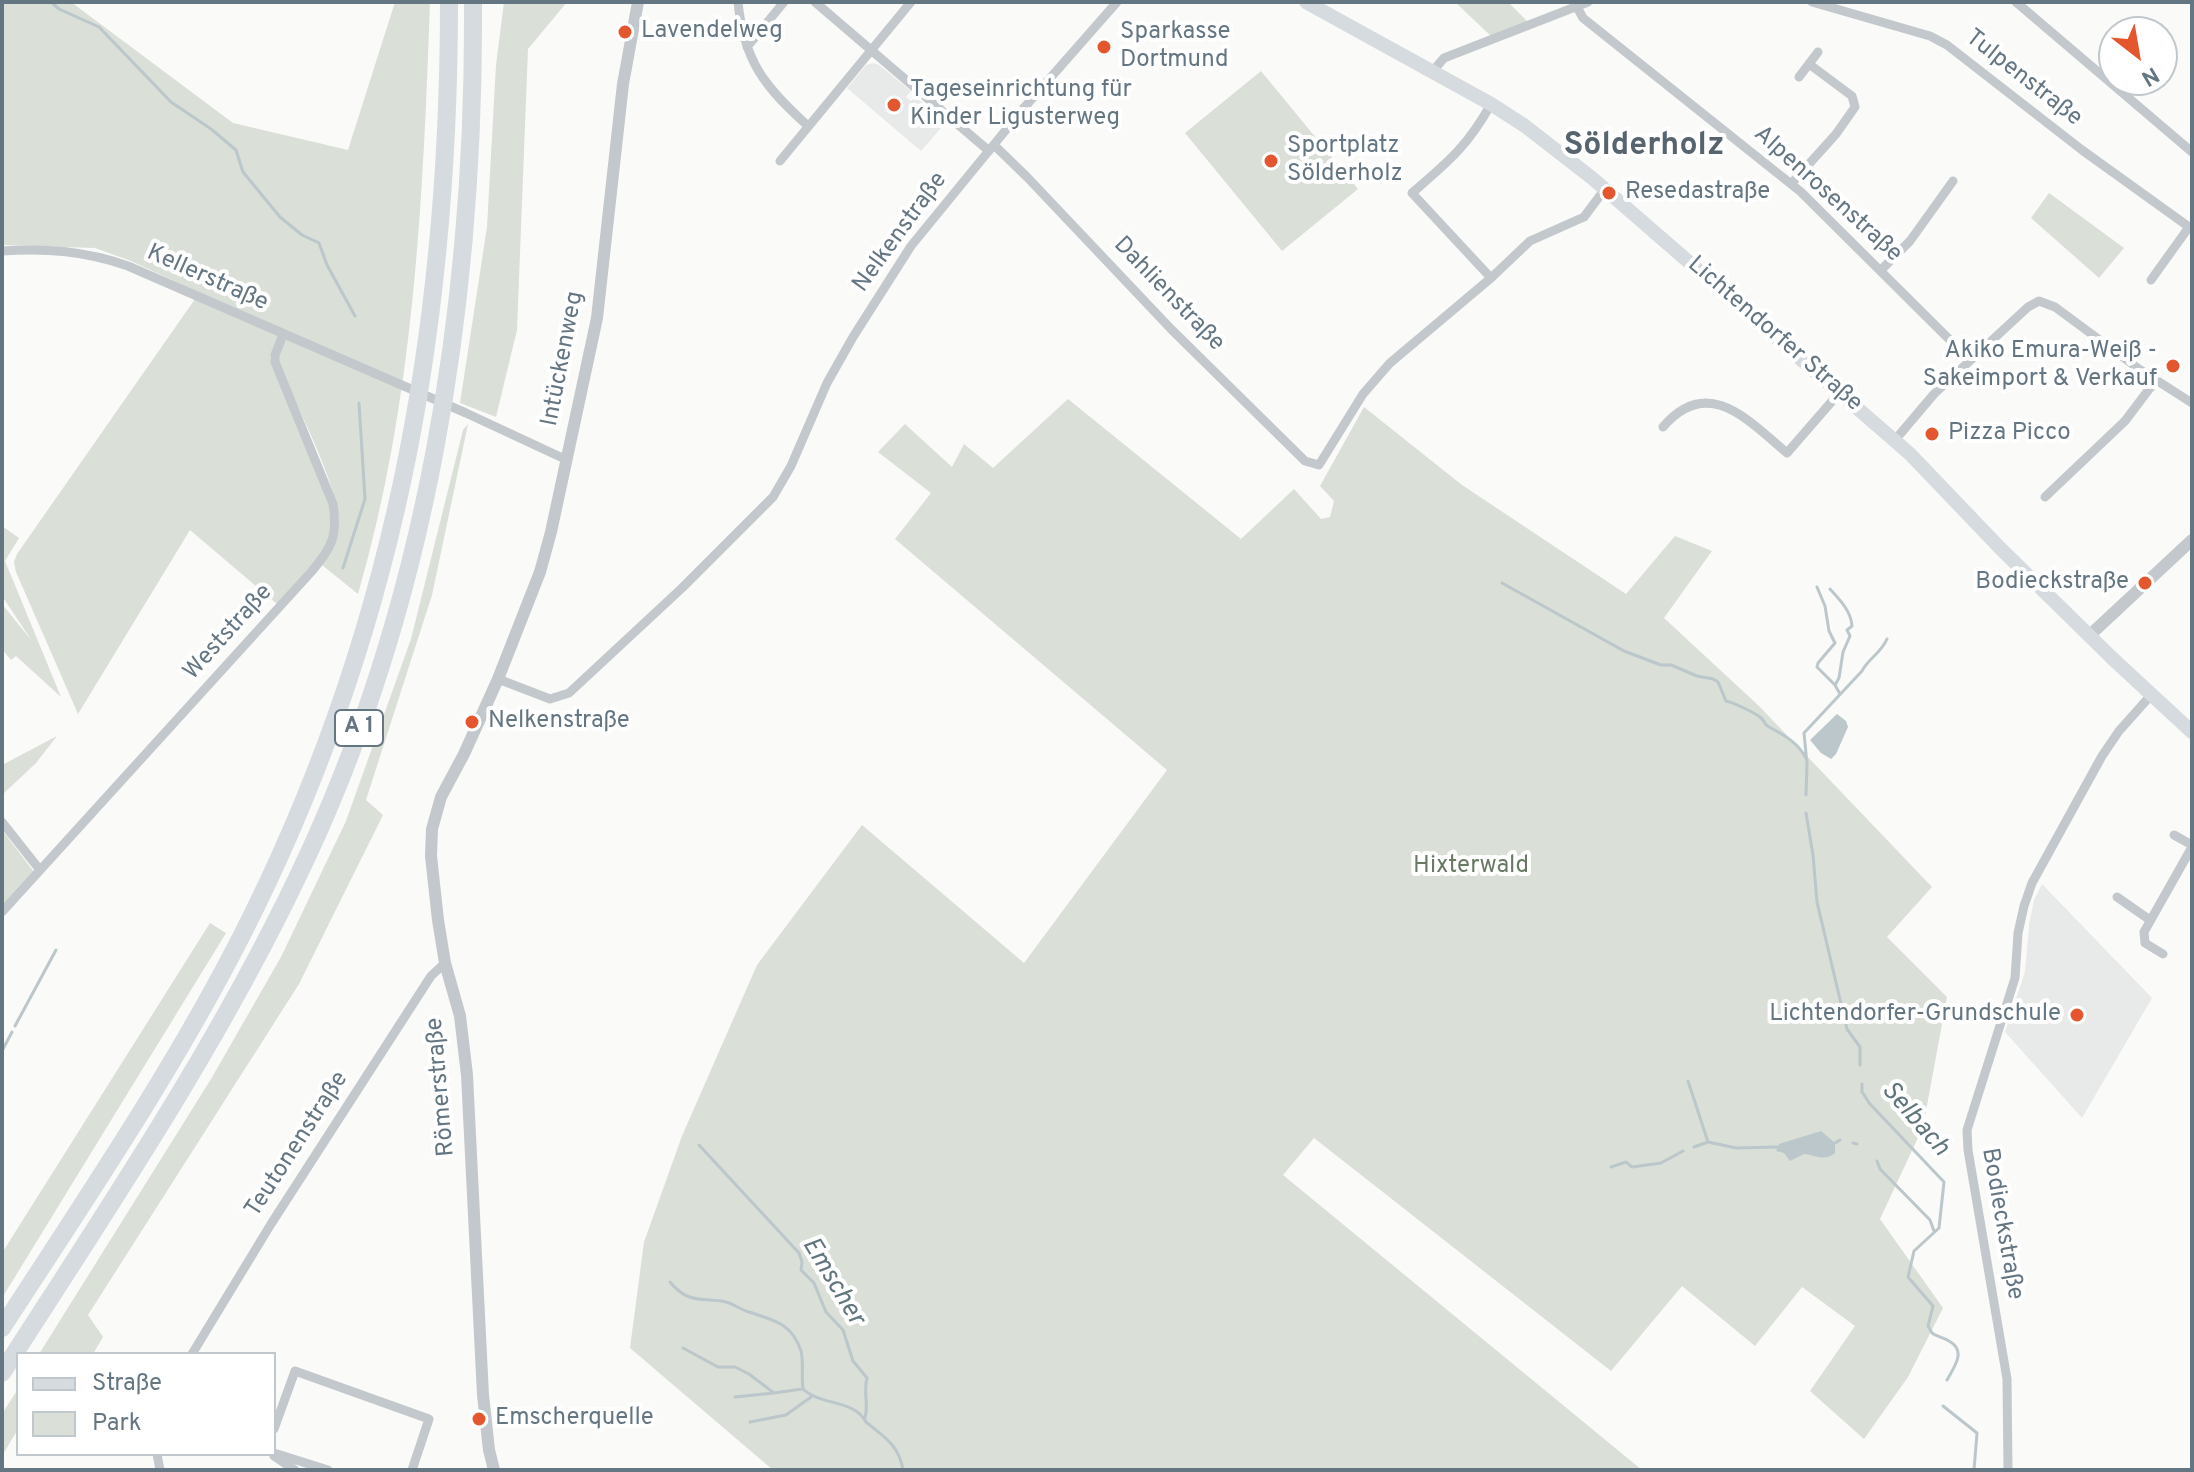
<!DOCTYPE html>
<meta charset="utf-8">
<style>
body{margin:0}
#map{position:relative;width:2194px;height:1472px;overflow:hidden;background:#fafaf8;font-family:Overpass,sans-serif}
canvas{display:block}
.frame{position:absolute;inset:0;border:4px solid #657683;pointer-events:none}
.legend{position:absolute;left:16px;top:1352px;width:260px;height:104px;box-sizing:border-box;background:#fff;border:2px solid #c1c8cd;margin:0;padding:10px 14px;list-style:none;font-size:24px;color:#657683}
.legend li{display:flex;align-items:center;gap:16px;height:40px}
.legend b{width:40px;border:2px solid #c1c8cd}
.north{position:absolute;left:2098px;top:16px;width:80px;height:80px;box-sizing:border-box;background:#fff;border:2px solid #c1c8cd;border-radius:50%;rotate:149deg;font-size:22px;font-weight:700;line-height:32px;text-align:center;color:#657683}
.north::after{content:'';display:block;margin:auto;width:28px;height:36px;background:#e4572e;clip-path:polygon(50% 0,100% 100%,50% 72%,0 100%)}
</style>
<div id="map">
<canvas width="2194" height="1472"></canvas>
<div class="frame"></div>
<ul class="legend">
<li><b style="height:10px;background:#d6dbdf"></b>Straße</li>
<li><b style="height:22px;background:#dadfd7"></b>Park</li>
</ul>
<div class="north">N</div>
</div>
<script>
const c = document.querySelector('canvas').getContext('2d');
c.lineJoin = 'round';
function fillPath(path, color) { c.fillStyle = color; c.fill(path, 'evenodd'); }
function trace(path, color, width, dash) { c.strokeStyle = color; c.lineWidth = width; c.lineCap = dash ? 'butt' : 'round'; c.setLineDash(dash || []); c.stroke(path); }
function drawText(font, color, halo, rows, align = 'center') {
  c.font = font + ' Overpass,sans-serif'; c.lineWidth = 8; c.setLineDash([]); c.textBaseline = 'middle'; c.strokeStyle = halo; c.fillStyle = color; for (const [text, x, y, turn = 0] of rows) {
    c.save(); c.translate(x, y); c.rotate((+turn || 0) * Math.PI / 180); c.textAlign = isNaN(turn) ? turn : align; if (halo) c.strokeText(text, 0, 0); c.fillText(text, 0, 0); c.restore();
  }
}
fillPath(new Path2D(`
 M873,63L879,65L911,91L906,97L911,101L915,97L923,103L917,110L923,115L929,108L936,114L933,119L942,127L921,151L847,88L866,65Z
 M2042,884L2152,998L2082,1118L2005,1032L2025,972L2029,925L2034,900Z`), '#e8e9e9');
fillPath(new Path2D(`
 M2,2H71L233,123L348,150L395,2H430C423,201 414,402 358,594L322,565C330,553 338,541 339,526C340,488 294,399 277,363L286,333L131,261L95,248L2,245Z
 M504,2H567L528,49L517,330L496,417L460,403L487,227L496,65Z
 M1455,2H1508L1529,23L1491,36Z
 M1261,71L1358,189L1282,251L1185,133Z
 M2049,193L2124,248L2099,278L2031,218Z
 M195,299L280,336L270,358L329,505C331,523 332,536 323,552L277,604L190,530L78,714L16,572L14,562L17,554Z
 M1068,399L1241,539L1294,489L1321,519L1330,517L1334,501L1320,486L1364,407L1462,485L1626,594L1675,536L1712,551L1664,618L1759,706L1932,887L1887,937L1947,997L1923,1127L1880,1219L1943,1308L1908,1377L1864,1439L1810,1391L1855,1326L1802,1287L1755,1346L1682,1286L1611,1371L1314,1138L1283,1175L1642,1470H773L630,1348L644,1242L682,1136L757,965L862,825L1024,963L1167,770L895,539L931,493L878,452L905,424L952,467L964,444L993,468Z
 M468,424L432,595L366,800L383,815L299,984L88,1315L103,1337L93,1354H39L211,1079L281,957L346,821L411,639L463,430Z
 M2,526L19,538L5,561L61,697L16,656L11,660L2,649V604L32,641L2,596Z
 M57,736L36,763L2,795V765Z
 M2,830L34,872L2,906Z
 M210,923L226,933L2,1298V1253Z
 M18,1389V1429L2,1456V1414Z`), '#dadfd7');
fillPath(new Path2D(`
 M1837,714L1846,721L1848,727L1836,754L1831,759L1821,753L1810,740Z
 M1821,1131L1835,1143V1153C1824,1162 1816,1155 1804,1154L1790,1161L1784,1153L1776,1151L1779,1144Z`), '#bbc7cb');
trace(new Path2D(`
 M51,2L59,9L99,27L171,102L211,129L236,150L243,172L280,217L302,235L319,243L327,265L355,316
 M343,568L365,499L359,403
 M1502,583L1624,651L1661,665H1671L1697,676L1713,679L1718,682L1726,701C1732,702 1756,713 1761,718C1766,722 1763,724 1769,727C1784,735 1799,743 1807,760
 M1817,587L1825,606L1829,631L1835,643L1818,663L1817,667L1834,684
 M1830,589C1840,600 1851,611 1852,626L1847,630L1850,636L1843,652L1839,678L1835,685L1840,694
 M1806,795L1807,764L1804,733L1862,671C1868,659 1881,653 1887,639
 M1806,813L1813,855L1817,902L1847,1029L1860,1047V1065
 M15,1026L56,950
 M2,1051L12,1032
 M1688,1081L1708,1142
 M1862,1084V1092L1870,1104L1944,1182L1939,1228L1914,1251L1908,1277L1933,1306L1928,1326L1932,1333C1937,1337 1943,1337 1949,1341C1967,1351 1954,1367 1947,1380
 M1708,1142L1736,1148L1777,1147
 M1835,1143L1840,1140
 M1853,1143L1857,1144
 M699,1145L799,1253L802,1262L801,1270L814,1283L826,1312L843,1330L853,1361L867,1378C863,1392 869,1404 865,1418
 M1694,1147L1708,1142
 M1877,1161L1880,1169L1930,1220L1934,1231
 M1611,1167L1626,1162L1632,1167L1661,1163L1683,1151
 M670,1282C689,1305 702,1297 726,1302C734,1304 741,1310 749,1312C773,1320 792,1323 801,1351C804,1364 801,1376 803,1389C821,1406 854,1399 866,1422C884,1437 899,1445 903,1470
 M683,1348L718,1367H735L749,1374L774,1393L802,1389
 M735,1397L774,1393
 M1943,1406L1977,1433L1974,1470
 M750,1422L786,1415L811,1397`), '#bbc7cb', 3);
trace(new Path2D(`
 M738,2C744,62 765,87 808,126
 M815,2L989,151
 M1812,2L1930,36L1947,45L2082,150L2192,229
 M2016,2L2192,152
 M1577,7L1583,18L1801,192L1970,360
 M747,47L784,2
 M1432,72L1444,58L1588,2
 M1799,77L1818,52
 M1491,104C1467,147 1448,162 1412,193L1491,278
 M994,145L1027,177L1171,329L1305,461L1319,465L1363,394L1390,363L1491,278L1530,241L1584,217L1605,189
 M780,161L911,2
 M1791,184L1836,134L1855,107L1852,96L1809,64
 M2,251C46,248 86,251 128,266L466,413L567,460
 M1881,270L1910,241L1953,181
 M2151,280L2189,227
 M1663,427C1708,374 1749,421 1787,453L1840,392
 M1895,440L1934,394L2028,307L2039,301L2055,307L2139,369L2192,403
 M2045,497L2125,421L2156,380
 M498,679L550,699L569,693L682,588L773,497L791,466L827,383L853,337L911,246L1023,109L1117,2
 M2,822L40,870
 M2174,835L2192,845
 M2117,897L2150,920
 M2,912L312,571C332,547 338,536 333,504L275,362V355L283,335
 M2163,954L2145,943L2144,932L2192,847
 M192,1354L271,1224L431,976L445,963
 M274,1429L295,1371L429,1419L412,1470
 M274,1453L328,1470
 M157,1454L160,1470
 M274,1456L295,1470
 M2008,1470L2007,1379L1968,1150L1967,1130L2015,978L2018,933L2024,906L2032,883L2102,756L2119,731L2152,694`), '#c3c8cc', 9);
trace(new Path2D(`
 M2090,635L2192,540
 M494,1470L489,1450L483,1395L467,1075L460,1016L445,963L438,920L431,856L432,829L441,797L464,754L498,679L540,572L551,532L597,318L623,84L638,2`), '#c3c8cc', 12);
trace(new Path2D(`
 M1306,2L1491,104L1525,126L1592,178L1910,454L2000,548L2112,658L2192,732`), '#d6dbdf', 14);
trace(new Path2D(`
 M2,1328C85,1200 172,1072 241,937C393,639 449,334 449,2
 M2,1373C106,1211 215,1050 298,876C428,606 475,300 473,2`), '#d6dbdf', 18);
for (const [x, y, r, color] of [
 [625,32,8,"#e4572e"],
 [1104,47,8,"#e4572e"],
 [894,105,8,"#e4572e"],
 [1271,161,8,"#e4572e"],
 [1609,193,8,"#e4572e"],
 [2173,366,8,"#e4572e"],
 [1932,434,8,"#e4572e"],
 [2145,583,8,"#e4572e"],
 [472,722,8,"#e4572e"],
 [2077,1015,8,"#e4572e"],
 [479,1419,8,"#e4572e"]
]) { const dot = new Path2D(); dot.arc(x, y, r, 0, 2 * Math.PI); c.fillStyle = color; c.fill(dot); trace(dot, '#fff', 3); }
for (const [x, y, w] of [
 [359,728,48]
]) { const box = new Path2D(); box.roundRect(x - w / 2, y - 18, w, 36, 6); c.fillStyle = '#fff'; c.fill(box); trace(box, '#657683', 2); }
drawText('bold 22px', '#657683', null, [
 ["A 1",359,728]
]);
drawText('24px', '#657683', '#fff', [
 ["Lavendelweg",641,32],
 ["Sparkasse",1120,33],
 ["Dortmund",1120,61],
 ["Tageseinrichtung für",910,91],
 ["Kinder Ligusterweg",910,119],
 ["Sportplatz",1287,147],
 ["Sölderholz",1287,175],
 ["Resedastraße",1625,193],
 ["Akiko Emura-Weiß -",2157,352,"right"],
 ["Sakeimport & Verkauf",2157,380,"right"],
 ["Pizza Picco",1948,434],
 ["Bodieckstraße",2129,583,"right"],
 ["Nelkenstraße",488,722],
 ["Lichtendorfer-Grundschule",2061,1015,"right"],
 ["Emscherquelle",495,1419]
], 'left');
drawText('24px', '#657683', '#fff', [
 ["Tulpenstraße",2023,79,38],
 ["Alpenrosenstraße",1827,195,42],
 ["Nelkenstraße",901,233,-54],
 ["Kellerstraße",207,279,24],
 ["Dahlienstraße",1168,295,46],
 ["Lichtendorfer Straße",1774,335,41],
 ["Intückenweg",564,359,-79],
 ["Weststraße",229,633,-48],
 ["Römerstraße",442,1087,-95],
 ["Teutonenstraße",298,1145,-57],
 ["Bodieckstraße",2001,1224,80]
]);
drawText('24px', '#687a64', '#fff', [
 ["Hixterwald",1471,867]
]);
drawText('italic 26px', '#60757c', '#fff', [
 ["Selbach",1914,1120,49],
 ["Emscher",832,1282,59]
]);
drawText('bold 32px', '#57646e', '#fff', [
 ["Sölderholz",1644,148]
]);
</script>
